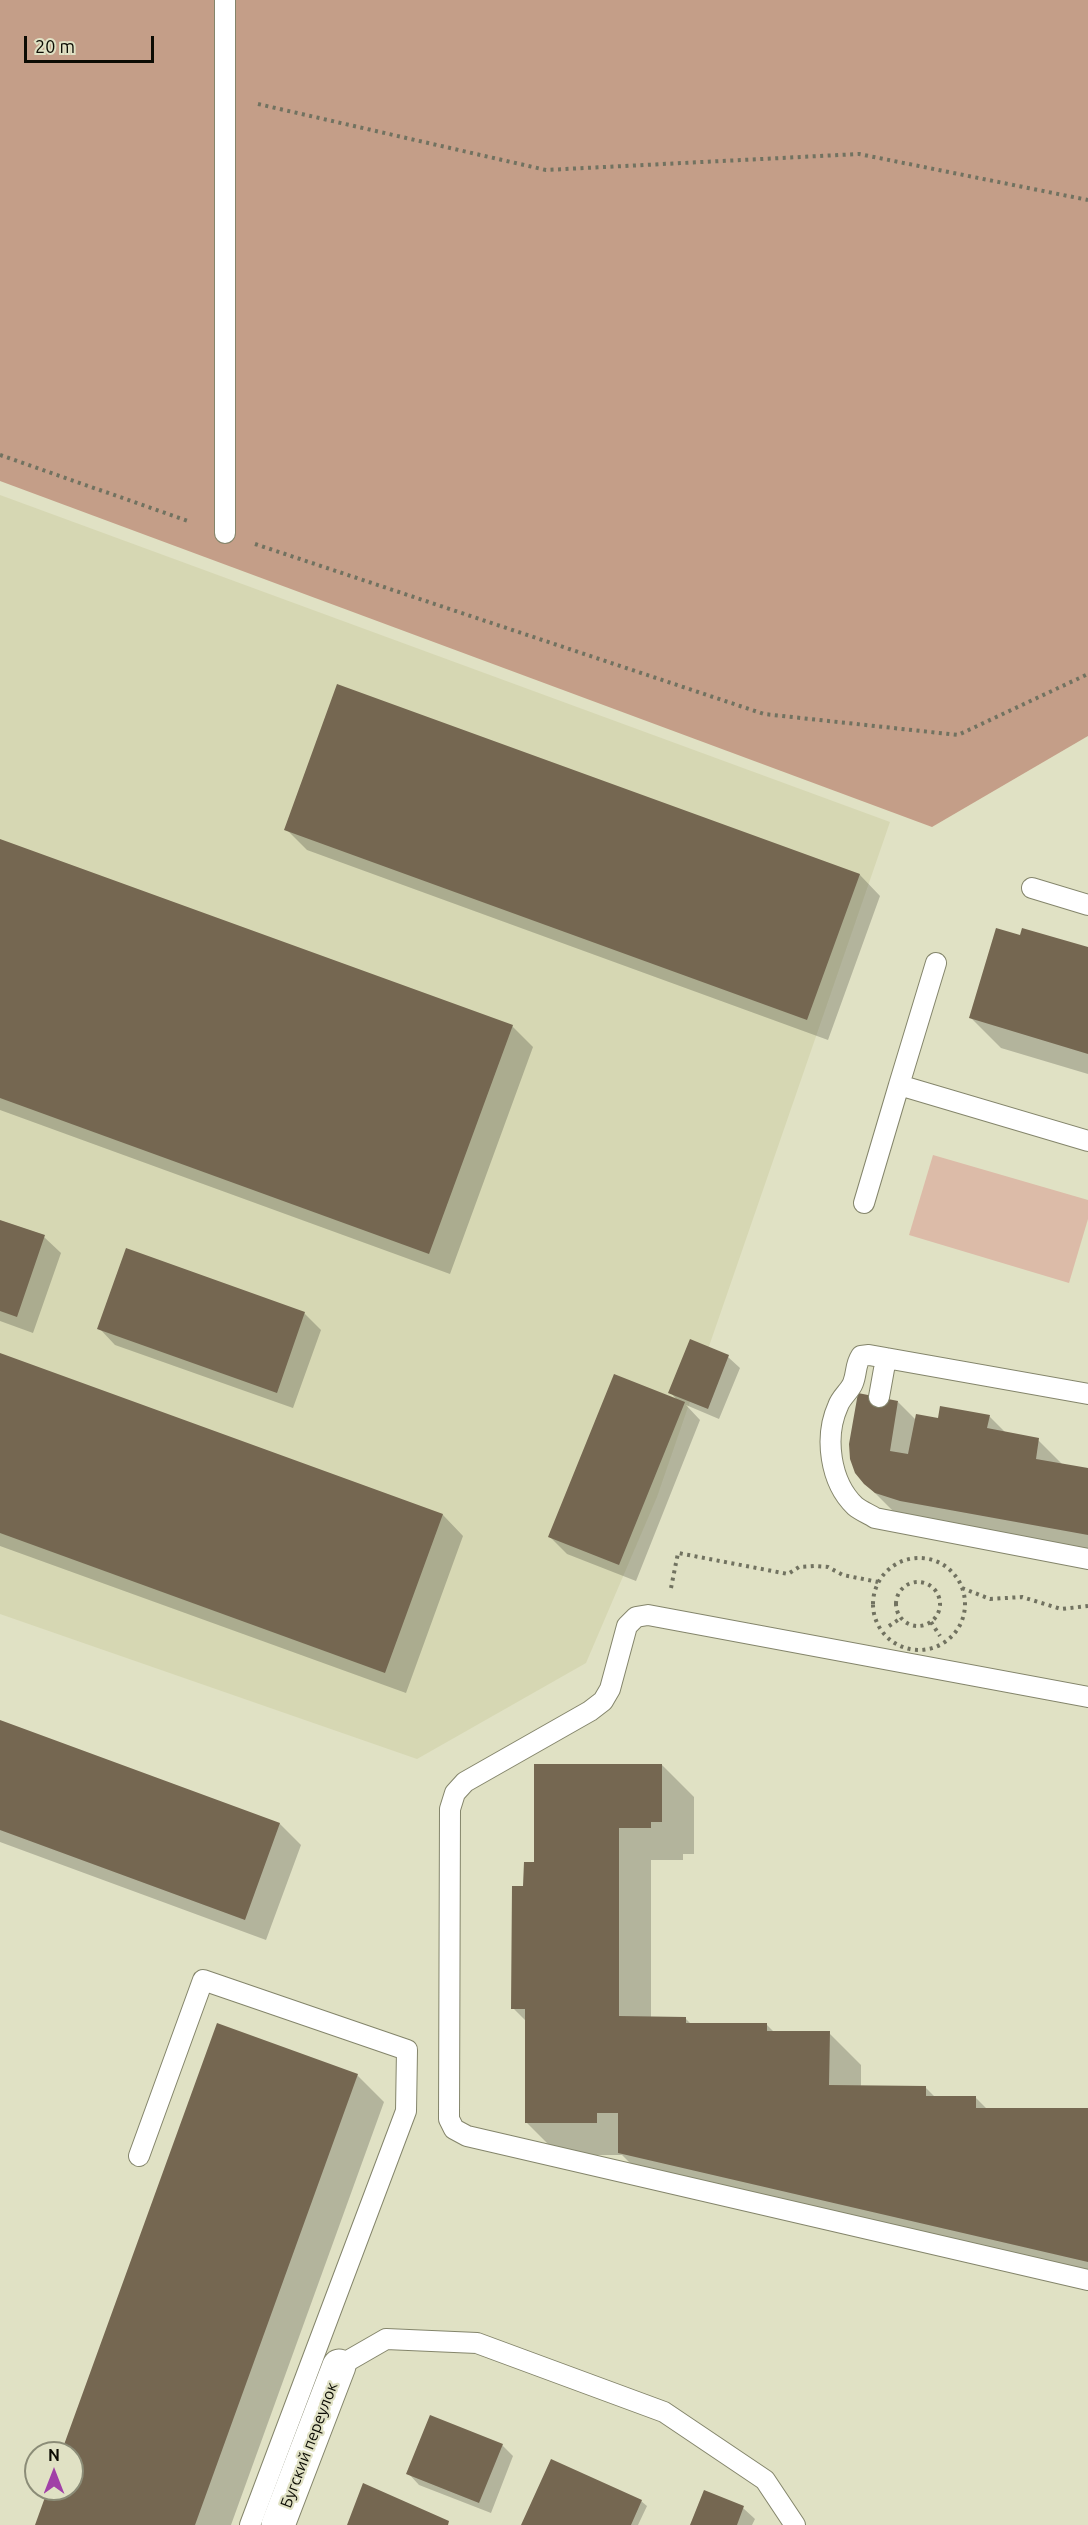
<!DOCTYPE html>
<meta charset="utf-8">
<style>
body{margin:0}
#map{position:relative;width:1088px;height:2525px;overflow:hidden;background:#e0e1c4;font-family:Ubuntu,sans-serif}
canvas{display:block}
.north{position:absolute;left:24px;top:2441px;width:60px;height:60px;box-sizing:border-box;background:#e0e1c4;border:2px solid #8b8c77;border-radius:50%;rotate:0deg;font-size:16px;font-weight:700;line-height:24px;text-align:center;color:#0c0c04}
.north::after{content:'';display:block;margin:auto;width:21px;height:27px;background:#a140a7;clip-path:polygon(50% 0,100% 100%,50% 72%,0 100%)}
.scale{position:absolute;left:24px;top:36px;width:130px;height:27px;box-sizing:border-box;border:3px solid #0c0c04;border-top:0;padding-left:8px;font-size:18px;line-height:21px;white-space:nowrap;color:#0c0c04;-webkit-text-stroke:4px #e0e1c4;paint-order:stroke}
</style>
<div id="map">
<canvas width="1088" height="2525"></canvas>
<div class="north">N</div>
<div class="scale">20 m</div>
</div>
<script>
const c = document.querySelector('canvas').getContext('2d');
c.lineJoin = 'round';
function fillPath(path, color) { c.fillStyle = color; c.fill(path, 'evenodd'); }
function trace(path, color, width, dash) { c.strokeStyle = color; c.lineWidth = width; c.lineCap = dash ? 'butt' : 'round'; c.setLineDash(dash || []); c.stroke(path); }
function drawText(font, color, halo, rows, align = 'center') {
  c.font = font + ' Ubuntu,sans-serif'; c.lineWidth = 4.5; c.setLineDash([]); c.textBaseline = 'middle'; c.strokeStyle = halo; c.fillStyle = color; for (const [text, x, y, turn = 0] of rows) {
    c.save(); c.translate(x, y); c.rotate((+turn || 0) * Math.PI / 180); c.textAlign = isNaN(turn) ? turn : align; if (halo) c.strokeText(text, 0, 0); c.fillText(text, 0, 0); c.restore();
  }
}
fillPath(new Path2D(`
 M0,495L890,822L657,1497L586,1663L417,1759L0,1614Z`), '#d6d7b3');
fillPath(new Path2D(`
 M933,1155L1088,1200V1219L1069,1283L909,1235Z`), '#dcbba8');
fillPath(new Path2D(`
 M0,0H1088V736L932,827L0,481Z`), '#c49e88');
fillPath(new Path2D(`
 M286,829L860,875L880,896L828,1040L307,850Z
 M0,840L512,1026L533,1047L450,1274L0,1110Z
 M1021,937L1088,949V1074L1001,1048L970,1017Z
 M0,1222L44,1237L61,1253L33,1333L0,1321Z
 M304,1313L321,1330L293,1408L115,1345L99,1328Z
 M0,1354L443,1515L463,1536L406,1693L0,1546Z
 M728,1357L740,1368L719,1419L686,1405L700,1420L636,1581L567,1554L550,1537L679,1402L670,1392Z
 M898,1402L916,1420L989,1416L1006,1433L1038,1440L1064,1466L1088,1470V1561L898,1516L865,1483Z
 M0,1722L280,1824L301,1845L266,1940L0,1842Z
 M662,1765L694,1797V1854H683V1860H651V2018H685L691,2024L767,2025L774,2032L829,2033L861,2065V2087H925L935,2097H975L987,2109H1088V2286L652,2185L622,2155H559L526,2122L527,2022L513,2008L525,1888L535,1863Z
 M357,2075L384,2102L231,2525H36L49,2489H72V2453H62Z
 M502,2445L513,2456L491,2513L419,2485L408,2473Z
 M641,2501L647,2506L638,2525H522Z
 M743,2508L755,2519L752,2525H691Z`), '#0003');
fillPath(new Path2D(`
 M337,684L860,874L807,1020L284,830Z
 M0,839L513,1025L429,1254L0,1098Z
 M996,928L1020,935L1022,928L1088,947V1054L969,1018Z
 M0,1220L45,1235L17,1317L0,1311Z
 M126,1248L305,1312L277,1393L97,1329Z
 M690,1339L729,1355L708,1409L668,1393Z
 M0,1353L443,1514L385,1673L0,1533Z
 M614,1374L685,1402L619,1565L548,1537Z
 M858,1393L898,1401L890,1451L908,1454L916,1414L938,1418L940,1406L990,1415L987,1428L1039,1438L1036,1459L1088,1468V1535L900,1501L875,1493L864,1484L855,1473L850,1459L849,1444Z
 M0,1720L280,1823L245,1920L0,1830Z
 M534,1764H662V1822H651V1828H619V2016L686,2017V2023H767V2031H830L829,2085L926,2086V2096H976V2108H1088V2262L618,2153V2113H597V2123H525V2009H511L512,1886H523L524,1862H534Z
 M217,2023L358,2074L195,2525H35L48,2489H72V2453H61Z
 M430,2415L503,2444L479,2503L406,2474Z
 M551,2459L642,2500L631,2525H521Z
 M363,2483L449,2521L448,2525H347Z
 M704,2490L744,2506L737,2525H690Z`), '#756751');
const service = new Path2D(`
 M225,533V0
 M1032,888L1088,905
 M936,963L899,1085L1088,1141
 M864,1203L899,1085
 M1088,1394L869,1355L861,1356C855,1365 857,1373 853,1383C850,1391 841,1397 838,1406C824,1437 830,1482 855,1506C861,1511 869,1514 875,1518L1088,1559
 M879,1397L886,1358
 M1088,1697L648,1615L636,1617L627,1626L610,1689L603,1701L590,1711L465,1782L455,1793L450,1809L449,2119L454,2129L467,2136L1088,2280
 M139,2156L203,1980L407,2050L406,2111L250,2525
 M339,2366L386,2339L477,2343L664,2412L765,2480L795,2525`);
const minor = new Path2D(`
 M278,2525L339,2366`);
trace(service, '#84856b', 22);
trace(minor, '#84856b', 35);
trace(new Path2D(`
 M258,104L546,170L859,154L1088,200
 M0,455L191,522
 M255,544L764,714L958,735L1088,674
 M873 1604a46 46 0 1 1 92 0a46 46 0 1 1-92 0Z
 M896 1604a22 22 0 1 1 44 0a22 22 0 1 1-44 0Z
 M671,1588L678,1553L788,1574L799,1567L815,1566L828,1567L843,1575L878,1582
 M962,1588L990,1599L1022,1597L1061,1609L1088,1606
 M931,1622L940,1636
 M889,1626L901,1618`), '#717260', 4, [3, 4.5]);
trace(service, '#fff', 20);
trace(minor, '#fff', 33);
drawText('16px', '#0c0c04', '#e0e1c4', [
 ["Бугский переулок",309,2445,-69]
]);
</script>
